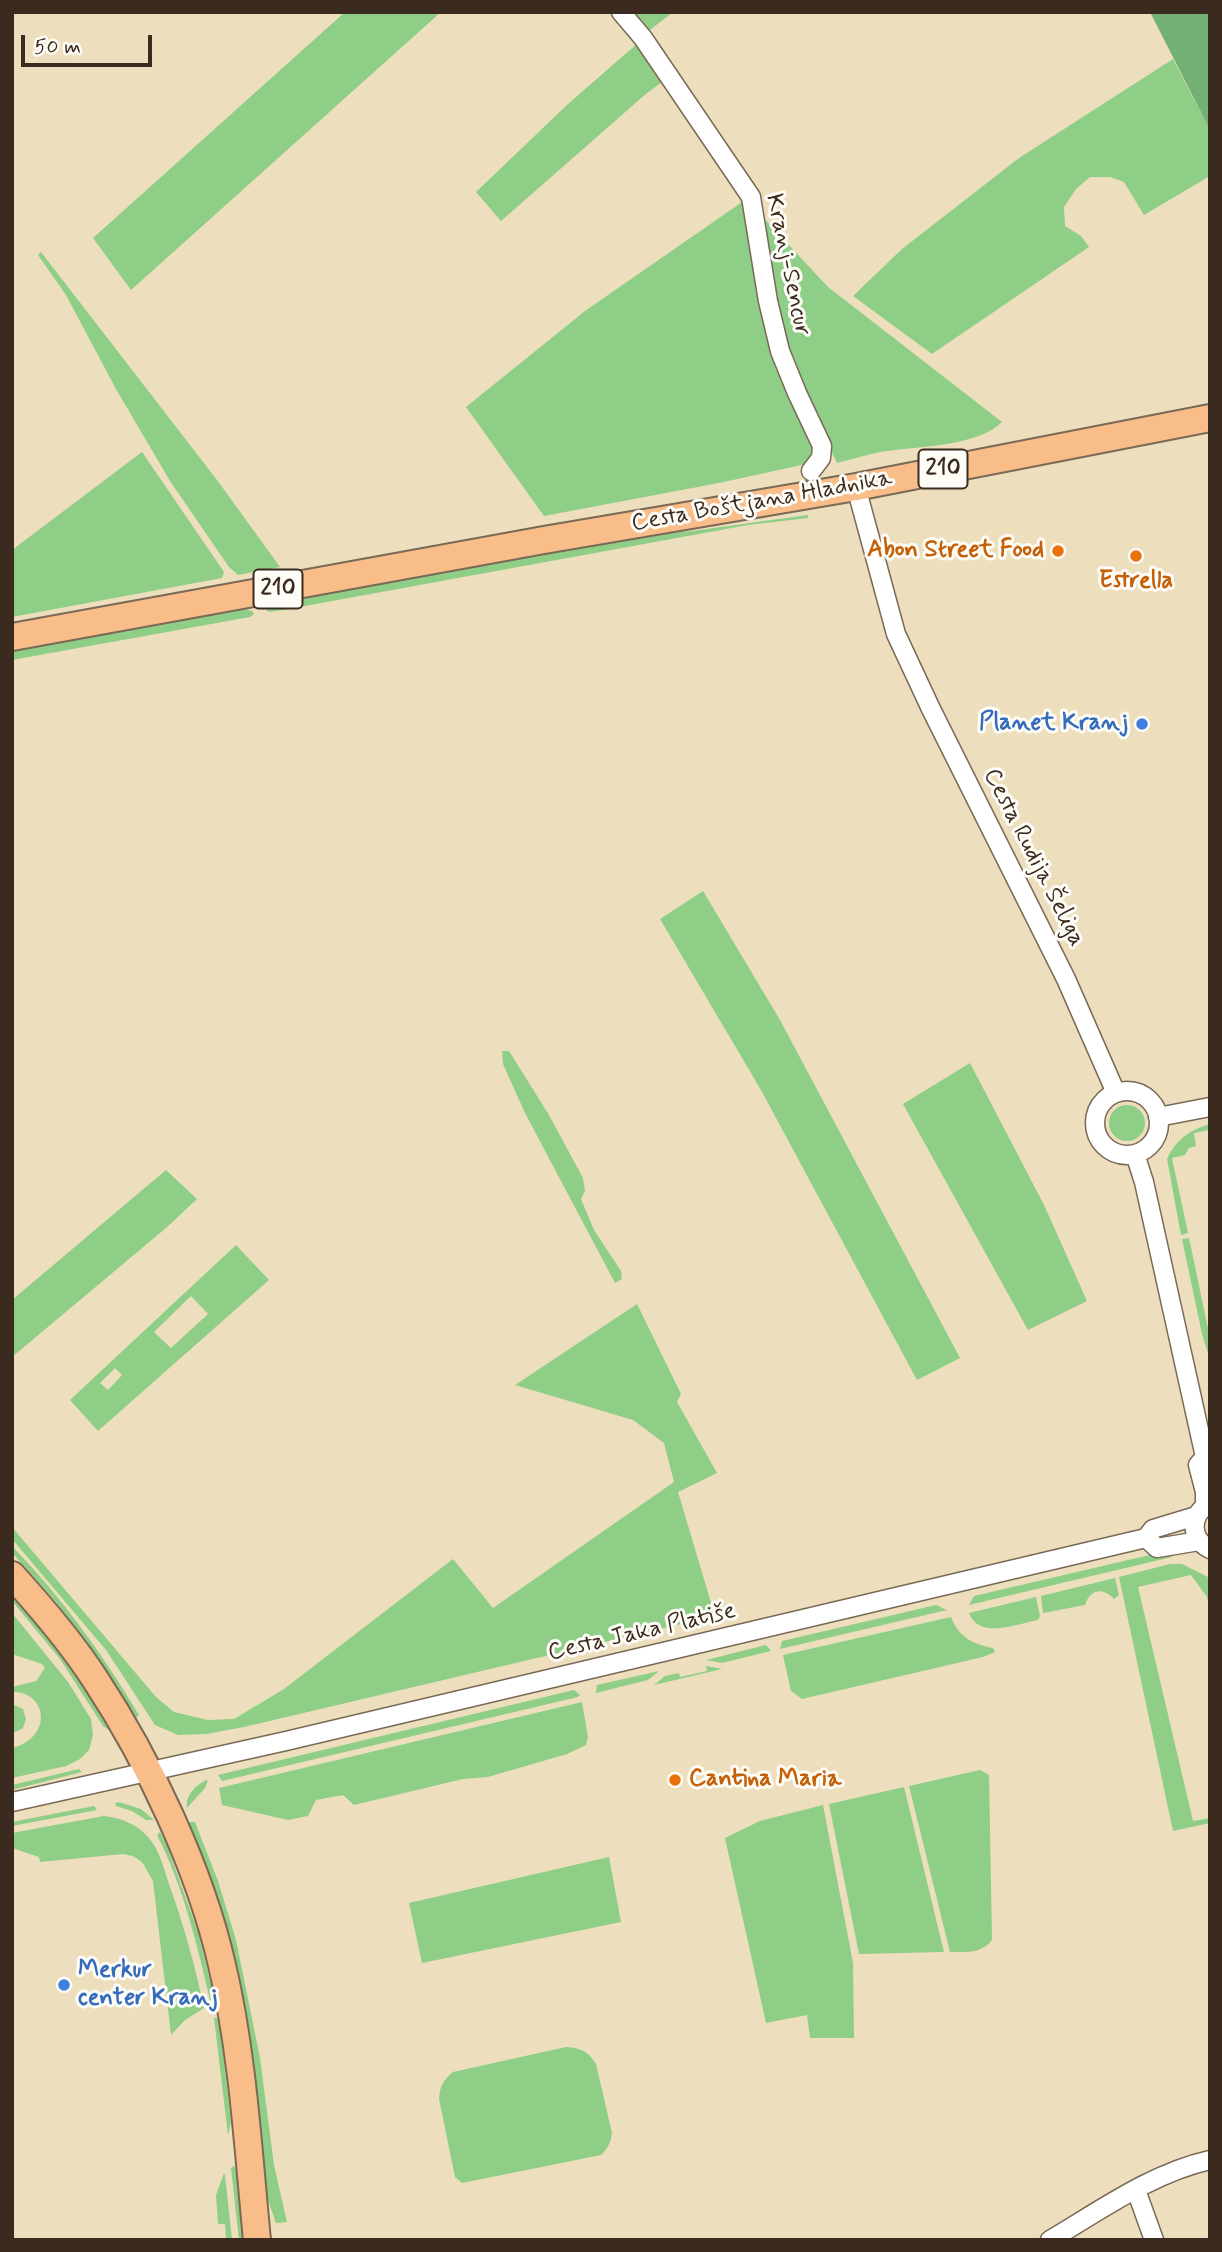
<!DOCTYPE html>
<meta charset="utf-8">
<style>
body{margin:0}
#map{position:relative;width:1222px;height:2252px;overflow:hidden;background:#eddfbd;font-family:Mynerve,sans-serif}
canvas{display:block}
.frame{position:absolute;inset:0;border:14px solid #3b2a1e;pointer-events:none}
.scale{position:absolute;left:21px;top:35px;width:131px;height:32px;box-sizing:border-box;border:4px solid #3b2a1e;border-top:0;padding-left:9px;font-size:21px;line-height:24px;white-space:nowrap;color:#3b2a1e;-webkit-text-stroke:5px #fdfcf7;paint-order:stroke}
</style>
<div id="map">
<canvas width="1222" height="2252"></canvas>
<div class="frame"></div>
<div class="scale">50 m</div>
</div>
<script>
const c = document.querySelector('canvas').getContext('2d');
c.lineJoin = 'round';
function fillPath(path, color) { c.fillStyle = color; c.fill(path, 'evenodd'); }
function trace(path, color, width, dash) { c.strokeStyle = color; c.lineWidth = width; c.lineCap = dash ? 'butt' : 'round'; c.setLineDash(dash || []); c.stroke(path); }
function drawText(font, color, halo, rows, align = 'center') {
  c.font = font + ' Mynerve,sans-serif'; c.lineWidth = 6; c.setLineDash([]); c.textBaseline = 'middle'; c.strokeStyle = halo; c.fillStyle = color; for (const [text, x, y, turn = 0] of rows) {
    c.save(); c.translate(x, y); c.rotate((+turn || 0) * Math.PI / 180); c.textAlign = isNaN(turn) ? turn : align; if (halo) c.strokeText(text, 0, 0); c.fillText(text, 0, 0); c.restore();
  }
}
fillPath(new Path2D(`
 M345,12H441L131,290L93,238Z
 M628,12H673L645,34Z
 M639,42L665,80L647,93L501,221L476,192L568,104Z
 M1173,59L1210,130V176L1144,215L1124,182L1110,177H1090L1076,189L1064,207L1065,226L1081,236L1089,247L932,354L853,296L902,249L1019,158Z
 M745,200L816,453L806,464L719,483L544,516L466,407L585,311Z
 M761,215L828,287L1002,422C977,448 909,446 875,453C862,456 850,460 837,463L792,371L778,327Z
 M41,252L217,480L280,567L238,575L229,567L170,481L116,389L66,295L38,255Z
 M142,452L224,572L222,578L12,617V550Z
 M808,515V518L748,525L283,610L269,612L266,610L272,602L618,537L692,531Z
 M244,609L252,611L254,614L250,617L12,660V650Z
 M703,891L780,1020L960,1358L917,1380L761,1090L660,919Z
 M502,1051H509L549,1115L583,1178L585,1191L581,1199L594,1230L621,1271L622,1279L615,1283L525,1113L503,1064Z
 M970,1063L1044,1205L1087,1301L1028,1330L903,1104Z
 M1109 1123a18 18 0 1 1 36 0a18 18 0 1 1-36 0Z
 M1210,1124V1130L1194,1133L1196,1146L1189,1148L1185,1155L1172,1158L1188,1233L1181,1235L1167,1159C1175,1140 1191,1129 1210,1124Z
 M166,1170L197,1199L166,1228L12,1357V1300Z
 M1189,1238L1210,1338V1360L1202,1334L1182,1239Z
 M236,1245L269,1280L98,1431L70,1400ZM191,1296L208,1314L171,1348L154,1332ZM115,1368L122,1375L108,1390L100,1383Z
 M637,1304L681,1394L677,1402L717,1473L678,1492L715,1616L244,1727L206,1734L178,1735L155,1725L106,1650L12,1539V1527L156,1697L174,1712L208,1720L234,1719L284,1689L453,1559L493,1608L674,1482L664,1443L633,1420L515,1385Z
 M12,1546C63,1599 102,1653 139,1715L136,1718C99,1655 63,1606 12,1553Z
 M1171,1550L1172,1557L969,1605L974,1596Z
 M1170,1564H1182L1210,1578V1612L1207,1597L1191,1575L1138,1587L1193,1821L1210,1818V1823L1173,1831L1119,1577Z
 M1115,1578L1119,1595L1114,1599C1103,1587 1090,1589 1085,1605L1043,1613L1041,1596Z
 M12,1595C47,1631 91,1683 109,1730L103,1726L60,1659L12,1601Z
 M1036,1597L1040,1616L1038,1620C1016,1624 979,1640 969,1613Z
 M936,1605L947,1610L780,1649L782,1641Z
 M12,1613L68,1682L91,1719L93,1735L89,1750L80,1759L66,1766L12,1778V1748C55,1737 46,1690 12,1692V1687L36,1681L45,1668L42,1664L12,1654Z
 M951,1617C959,1637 972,1644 993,1648L995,1652L983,1657L802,1699L791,1691L783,1655Z
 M766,1645L771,1651L722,1663L706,1660Z
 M706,1666L722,1669L654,1685L665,1676L679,1673L680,1677L707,1671Z
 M659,1671L648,1680L596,1693L597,1685Z
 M574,1690L580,1695L578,1697L222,1781L218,1775Z
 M582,1702L588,1737L586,1745L567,1754L488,1777L463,1779L354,1805L343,1795L316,1800L308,1816L288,1820L222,1805L219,1788Z
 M12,1704L23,1709L26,1719L23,1728L12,1734Z
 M79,1769L82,1772L12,1790V1785Z
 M980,1770L989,1775L992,1940C981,1954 966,1952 950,1952L909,1786Z
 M206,1780L208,1781L205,1788L187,1808C185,1796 195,1786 206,1780Z
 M904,1787L944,1952L859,1954L829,1804Z
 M119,1802L141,1809L154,1820H146L132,1811L116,1806L115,1803Z
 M823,1805L853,1963L854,2038H810L807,2015L766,2023L725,1838L760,1821Z
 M94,1806L97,1810L12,1826V1822Z
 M104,1816C121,1818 137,1824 148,1837C159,1849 163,1866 168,1881C183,1923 195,1965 204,2008L185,2020L171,2035L153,1881L142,1862L133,1856L123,1854L40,1862L39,1857L12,1848V1833Z
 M188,1822H195L218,1881L236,1940L260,2058L274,2165L287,2222L276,2223L266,2194Z
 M160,1832L167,1846L198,1932L214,1996V2006L210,2000C197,1944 183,1886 157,1835Z
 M609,1857L621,1922L422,1963L409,1903Z
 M214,2018H219L231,2122L228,2135Z
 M566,2047C581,2048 588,2051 596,2064L612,2133C611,2142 608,2148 601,2155L462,2183L455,2177L439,2099C440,2086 443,2080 453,2072Z
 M234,2166L237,2171L244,2240H239L231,2168Z
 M224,2173L225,2175L232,2240H226L225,2224H218L216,2195Z`), '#8ece86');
fillPath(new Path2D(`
 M1150,12H1210V130Z`), '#72b173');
const minor = new Path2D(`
 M621,12L643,38L751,197L768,301L780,351L797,393L822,446L821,458L811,471
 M856,487L896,634L931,709L1066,979L1116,1093
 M1095 1123a32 32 0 1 1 64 0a32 32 0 1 1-64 0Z
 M1158,1117L1210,1107
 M1135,1154L1144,1182L1205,1457L1210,1459
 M1210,1503C1190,1514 1189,1539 1210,1549
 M1205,1506V1492L1198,1465L1205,1457
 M1146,1538L1157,1548L1199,1541
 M12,1802L286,1741L1146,1538L1153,1529L1196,1516
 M1136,2190L1154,2240
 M1050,2240C1101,2210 1152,2173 1210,2160`);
const primary = new Path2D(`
 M12,637L544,540L856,487L1210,418
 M12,1575C42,1608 71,1642 95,1679C149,1761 200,1869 222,1965C243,2055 248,2148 257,2240`);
trace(minor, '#796956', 21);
trace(primary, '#796956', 30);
trace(minor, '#fff', 18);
trace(primary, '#f8bd89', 26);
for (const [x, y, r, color] of [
 [1058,551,7,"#e8710a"],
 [1136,556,7,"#e8710a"],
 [1142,724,7,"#3f7fe0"],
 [675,1780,7,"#e8710a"],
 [64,1985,7,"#3f7fe0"]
]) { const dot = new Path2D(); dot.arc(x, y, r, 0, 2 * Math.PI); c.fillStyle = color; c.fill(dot); trace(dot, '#fdfcf7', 2.5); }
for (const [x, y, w] of [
 [943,469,49],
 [278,589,49]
]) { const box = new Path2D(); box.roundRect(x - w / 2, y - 19.5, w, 39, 5); c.fillStyle = '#fdfcf7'; c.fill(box); trace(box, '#3b2a1e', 2); }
drawText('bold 23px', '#3b2a1e', null, [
 ["210",943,469],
 ["210",278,589]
]);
drawText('24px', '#3b2a1e', '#fdfcf7', [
 ["Kranj-Sencur",787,265,78],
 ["Cesta Boštjana Hladnika",762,502,-10],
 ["Cesta Rudija Šeliga",1033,858,63],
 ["Cesta Jaka Platiše",642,1633,-13]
]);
drawText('bold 24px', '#c56008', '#fdfcf7', [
 ["Abon Street Food",1044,551],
 ["Estrella",1136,582,"center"],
 ["Cantina Maria",689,1780,"left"]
], 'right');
drawText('bold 24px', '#366cbe', '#fdfcf7', [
 ["Planet Kranj",1128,724],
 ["Merkur",78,1971,"left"],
 ["center Kranj",78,1999,"left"]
], 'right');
</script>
